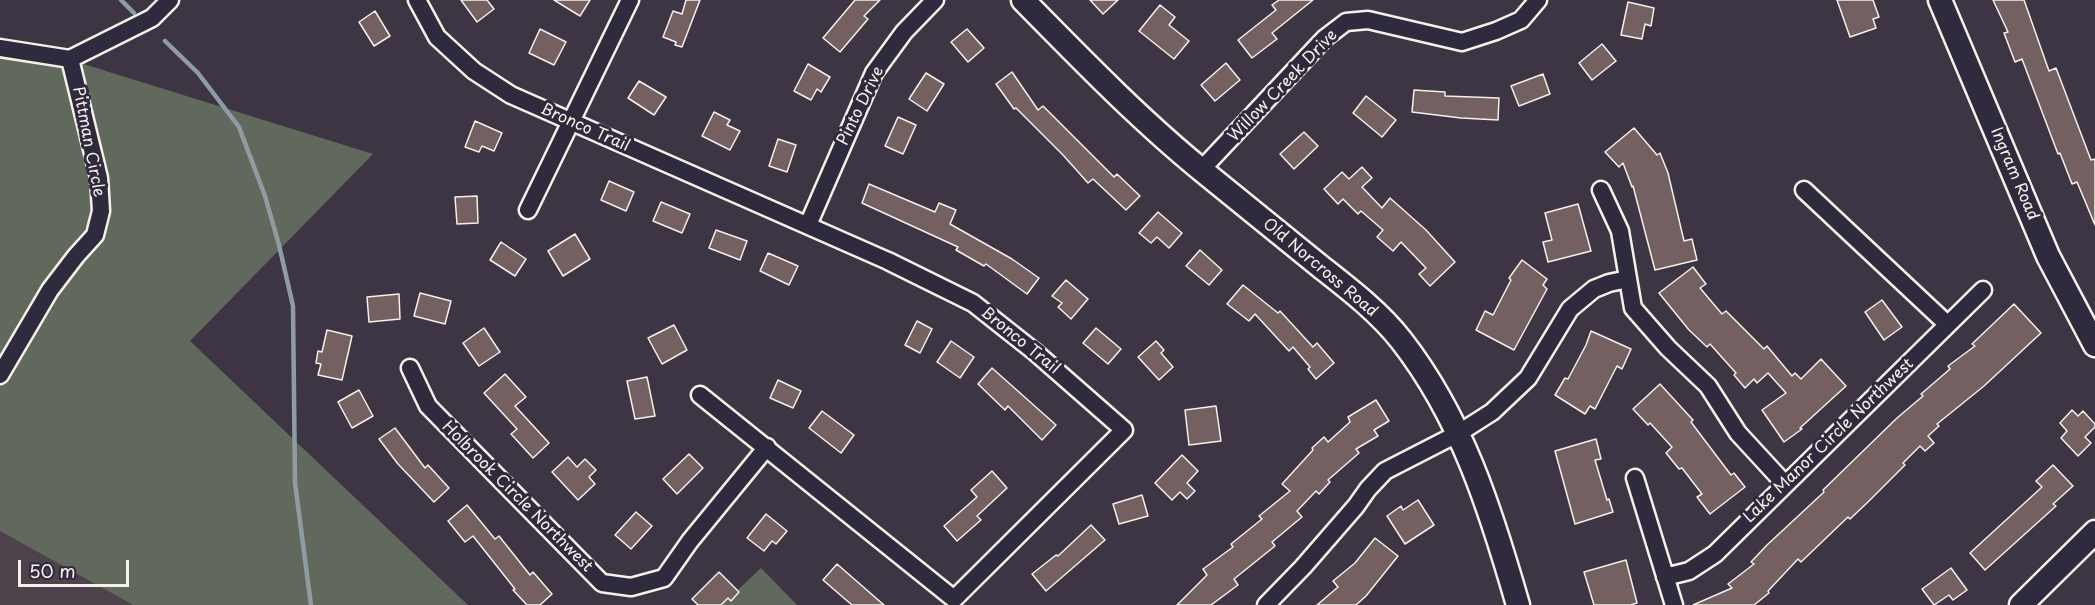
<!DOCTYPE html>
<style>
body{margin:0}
#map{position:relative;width:2095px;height:605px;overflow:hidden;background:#3d3544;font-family:"Playpen Sans",sans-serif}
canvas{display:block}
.scale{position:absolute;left:18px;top:560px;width:111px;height:27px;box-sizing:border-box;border:3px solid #f4f1e8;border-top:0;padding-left:8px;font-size:18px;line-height:21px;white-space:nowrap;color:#f4f1e8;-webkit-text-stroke:4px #2f2a3d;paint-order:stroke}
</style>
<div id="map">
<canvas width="2095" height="605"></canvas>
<div class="scale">50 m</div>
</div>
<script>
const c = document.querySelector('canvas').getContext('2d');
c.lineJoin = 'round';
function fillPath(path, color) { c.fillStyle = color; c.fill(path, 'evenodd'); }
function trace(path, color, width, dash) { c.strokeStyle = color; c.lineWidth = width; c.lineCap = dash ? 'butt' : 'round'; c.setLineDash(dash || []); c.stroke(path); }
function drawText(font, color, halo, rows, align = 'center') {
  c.font = font + ' "Playpen Sans",sans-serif'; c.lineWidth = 6; c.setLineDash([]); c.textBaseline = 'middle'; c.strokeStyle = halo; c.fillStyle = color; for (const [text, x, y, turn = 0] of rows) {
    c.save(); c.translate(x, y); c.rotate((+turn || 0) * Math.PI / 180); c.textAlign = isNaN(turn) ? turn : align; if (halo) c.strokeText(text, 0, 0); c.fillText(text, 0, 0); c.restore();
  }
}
fillPath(new Path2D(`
 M0,531L133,605H0Z`), '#4e424d');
fillPath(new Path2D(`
 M0,44L61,57L373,154L190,341L468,605H133L0,531Z
 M761,568L797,605H722Z`), '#61695c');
trace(new Path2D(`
 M121,0L134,13
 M165,41L198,73L239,127L265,196L279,245L293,306L295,483L311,605`), '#909ca5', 4.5);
const building = new Path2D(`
 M461,0H487L494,9L477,22Z
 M554,0H590L580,16Z
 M686,0H700L682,47L675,45L676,42L663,37L673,11L682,14Z
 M855,0H880L864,16L868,19L840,52L823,38Z
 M1090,0H1118L1103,14Z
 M1279,0H1313L1272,33L1277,39L1252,58L1238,40L1276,10L1272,5Z
 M1837,0H1873L1879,17L1873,19L1876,28L1850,37Z
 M1993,0H2024L2049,71L2056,68L2091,160L2095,159V225L2077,182L2072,184L2060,153L2058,154L2022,59L2015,62L2004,33L2008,32Z
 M1628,2L1654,8L1651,26L1645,24L1642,39L1621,35Z
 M1160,5L1175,17L1169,25L1189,41L1174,59L1139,31Z
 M375,11L390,36L374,46L359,22Z
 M540,29L566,42L554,65L529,53Z
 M967,29L984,48L968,62L951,42Z
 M1602,44L1616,61L1592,80L1579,63Z
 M1226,63L1240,80L1215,101L1201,85Z
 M808,64L830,77L821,92L817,89L811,100L794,91Z
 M1012,72L1038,110L1043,106L1114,177L1117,174L1140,196L1126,210L1093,179L1088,183L1063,155L1016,108L1014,109L996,84Z
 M926,73L944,84L927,111L909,99Z
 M1543,74L1550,94L1519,106L1511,86Z
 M639,81L666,97L654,115L628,98Z
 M1414,90L1445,92V96L1499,98L1498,120L1461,118L1412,112Z
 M1366,96L1396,120L1382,137L1353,113Z
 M714,112L730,120L727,125L740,131L730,150L702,136Z
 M898,117L916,125L903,154L885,146Z
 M475,121L502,133L494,151L482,146L479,152L465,147Z
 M1634,128L1657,155L1660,153L1668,173L1684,241L1692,239L1697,260L1655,270L1633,186L1632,187L1623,163L1619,167L1605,152Z
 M1304,132L1318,146L1294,169L1280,154Z
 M778,139L796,145L787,172L769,166Z
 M1362,167L1372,178L1362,187L1382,208L1390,198L1426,230L1455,262L1430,286L1419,274L1426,268L1401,242L1393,251L1377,237L1383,230L1361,211L1358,214L1343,199L1338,204L1324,189L1342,172L1349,179Z
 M609,181L634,192L626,211L601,200Z
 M869,184L935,212L939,203L956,210L950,224L1012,259L1039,278L1027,294L986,264L984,266L956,250L958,247L862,203Z
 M477,196L478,223L457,224L455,197Z
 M661,202L690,214L682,233L653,221Z
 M1578,204L1591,251L1548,262L1543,242L1552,240L1545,213Z
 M1158,212L1182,233L1169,248L1157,237L1151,243L1139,233Z
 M716,230L747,241L740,260L709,248Z
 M575,234L590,259L563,276L548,251Z
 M501,242L526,259L515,276L490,260Z
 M1200,250L1222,270L1209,285L1186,266Z
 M768,253L798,266L789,285L760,271Z
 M1522,260L1547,279L1543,285L1547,289L1514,350L1476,330L1485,311L1493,315L1511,280L1509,278Z
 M1693,267L1706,284L1700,288L1722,314L1726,311L1764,349L1767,346L1792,376L1795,373L1801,379L1821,359L1846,386L1800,428L1802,429L1784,442L1762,410L1786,393L1768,373L1757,383L1754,379L1745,388L1734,375L1736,373L1710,344L1707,347L1689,330L1659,293Z
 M1066,280L1088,299L1071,319L1058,307L1062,303L1052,296Z
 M1243,285L1278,313L1280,311L1313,347L1317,343L1334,363L1316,379L1308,369L1310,367L1293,347L1289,351L1255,314L1249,321L1227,304Z
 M420,293L451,301L445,324L414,316Z
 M399,294L400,319L369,322L367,297Z
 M1882,300L1902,327L1884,340L1865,312Z
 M2014,304L2041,333L1984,386L1937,424L1939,426L1928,436L1934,443L1925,451L1920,446L1903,463L1905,465L1868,502L1850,519L1848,517L1801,562L1798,559L1768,591L1769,593L1754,605H1693L1732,588L1728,584L1754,564L1751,562L1767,545L1824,492L1823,490L1897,418L1923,396L1921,394L1950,369L1948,366L1975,346L1972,344Z
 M917,321L932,329L920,353L905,345Z
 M674,325L687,350L662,364L648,338Z
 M484,328L500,352L479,366L463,343Z
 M1096,328L1121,349L1108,364L1083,343Z
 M327,330L352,336L342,380L318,375L321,364L316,363L318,351L322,352Z
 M1591,331L1631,349L1622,369L1617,366L1595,409L1590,406L1585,414L1555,395L1565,378L1568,379L1586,345Z
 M951,341L974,357L960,378L937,362Z
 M1156,341L1164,350L1161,353L1173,367L1159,380L1138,357Z
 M992,368L1056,425L1042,440L1008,406L1005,410L978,384Z
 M505,374L526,397L515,406L549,443L533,458L511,434L517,429L484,393Z
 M647,377L655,416L635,419L627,381Z
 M778,380L801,391L793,408L770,398Z
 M1660,384L1693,420L1691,422L1703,438L1731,475L1734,473L1745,487L1710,514L1697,497L1702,494L1682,468L1679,469L1666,453L1672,447L1650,423L1648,425L1633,409Z
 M359,390L373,416L352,428L338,402Z
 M1376,400L1389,421L1374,430L1378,436L1356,449L1359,453L1328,480L1330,482L1319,494L1316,491L1297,511L1302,517L1272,542L1275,546L1234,579L1238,585L1211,605H1177L1207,575L1203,569L1233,547L1231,544L1262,519L1259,516L1290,491L1282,484L1313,450L1312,448L1324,437L1328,442L1350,422L1348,417Z
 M1216,406L1221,441L1189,445L1185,410Z
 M2072,410L2078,416L2083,411L2095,424V427L2085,437L2091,443L2078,456L2061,438L2067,431L2060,423Z
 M822,411L854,435L841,453L809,428Z
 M395,428L425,468L428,465L449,488L434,502L398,464L379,439Z
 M1596,439L1601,459L1595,460L1607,500L1609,499L1613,512L1575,524L1555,451Z
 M689,454L703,468L677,494L663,479Z
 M1182,455L1198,471L1187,483L1195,491L1187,499L1180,492L1172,500L1155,483Z
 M568,457L577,467L585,459L596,470L589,477L595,484L578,500L552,472Z
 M2053,465L2073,486L2053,504L2056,506L1985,570L1970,553L2042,487L2036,481Z
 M992,471L1007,488L977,516L981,520L957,541L944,526L977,497L971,490Z
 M1142,495L1148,516L1119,524L1113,504Z
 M1418,500L1434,525L1405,544L1387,516L1401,506L1403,510Z
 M467,505L495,539L499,536L530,575L533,572L552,594L540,605H527L513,590L515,589L473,536L465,542L448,521Z
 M636,512L652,526L631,549L615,535Z
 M766,514L787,531L776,544L772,541L764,551L747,538Z
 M1091,525L1105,540L1046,591L1032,574L1056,555L1058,556Z
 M1375,538L1398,556L1366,596L1356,605H1317L1338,587L1333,581L1355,563Z
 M1626,560L1637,603L1631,605H1594L1584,572Z
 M837,564L884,605H852L823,580Z
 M1951,568L1967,590L1953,600L1949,595L1934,605L1922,589Z
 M719,572L739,592L731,601L728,598L721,605H698L692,599Z`);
fillPath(building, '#746061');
trace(building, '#f4f1e8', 1.5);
const street = new Path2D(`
 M417,0L437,37L474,71L511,95L888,261L973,303L1035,352L1124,430L954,599L700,395
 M0,48L70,59L152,18L170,0
 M1201,170L1325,38L1346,22L1368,20L1462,42L1496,31L1521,20L1538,0
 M1601,190L1620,231L1633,308L1668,348L1708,386L1738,433L1785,484
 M1804,190L1947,324
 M528,210L630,0
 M808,225L874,73L904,32L935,0
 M410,368L428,406L602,583L631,587L664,578L690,541L767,447
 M0,375L50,290L76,256L95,235L101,211L99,178L70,59
 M1635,478L1674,605
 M1665,577L1689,571L1715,554L1983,290
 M1266,605L1303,567L1356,506L1368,489L1385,471L1459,433L1492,412L1528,378L1570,309L1594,289L1609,283L1628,279`);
const secondary = new Path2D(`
 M1023,0C1081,59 1140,120 1204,172C1243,204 1282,235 1321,267C1349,289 1379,312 1401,340C1462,418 1491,511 1518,605
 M1940,0L2048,256L2095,345
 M2021,605L2095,532`);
trace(street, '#f4f1e8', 21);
trace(secondary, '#f4f1e8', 27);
trace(street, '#2f2a3d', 16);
trace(secondary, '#2f2a3d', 22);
drawText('16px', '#f4f1e8', '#2f2a3d', [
 ["Willow Creek Drive",1283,86,-46],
 ["Pinto Drive",861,106,-64],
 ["Bronco Trail",585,128,24],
 ["Pittman Circle",88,142,79],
 ["Ingram Road",2014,174,67],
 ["Old Norcross Road",1320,268,40],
 ["Bronco Trail",1020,341,39],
 ["Lake Manor Circle Northwest",1829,441,-44],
 ["Holbrook Circle Northwest",517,497,45]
]);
</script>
